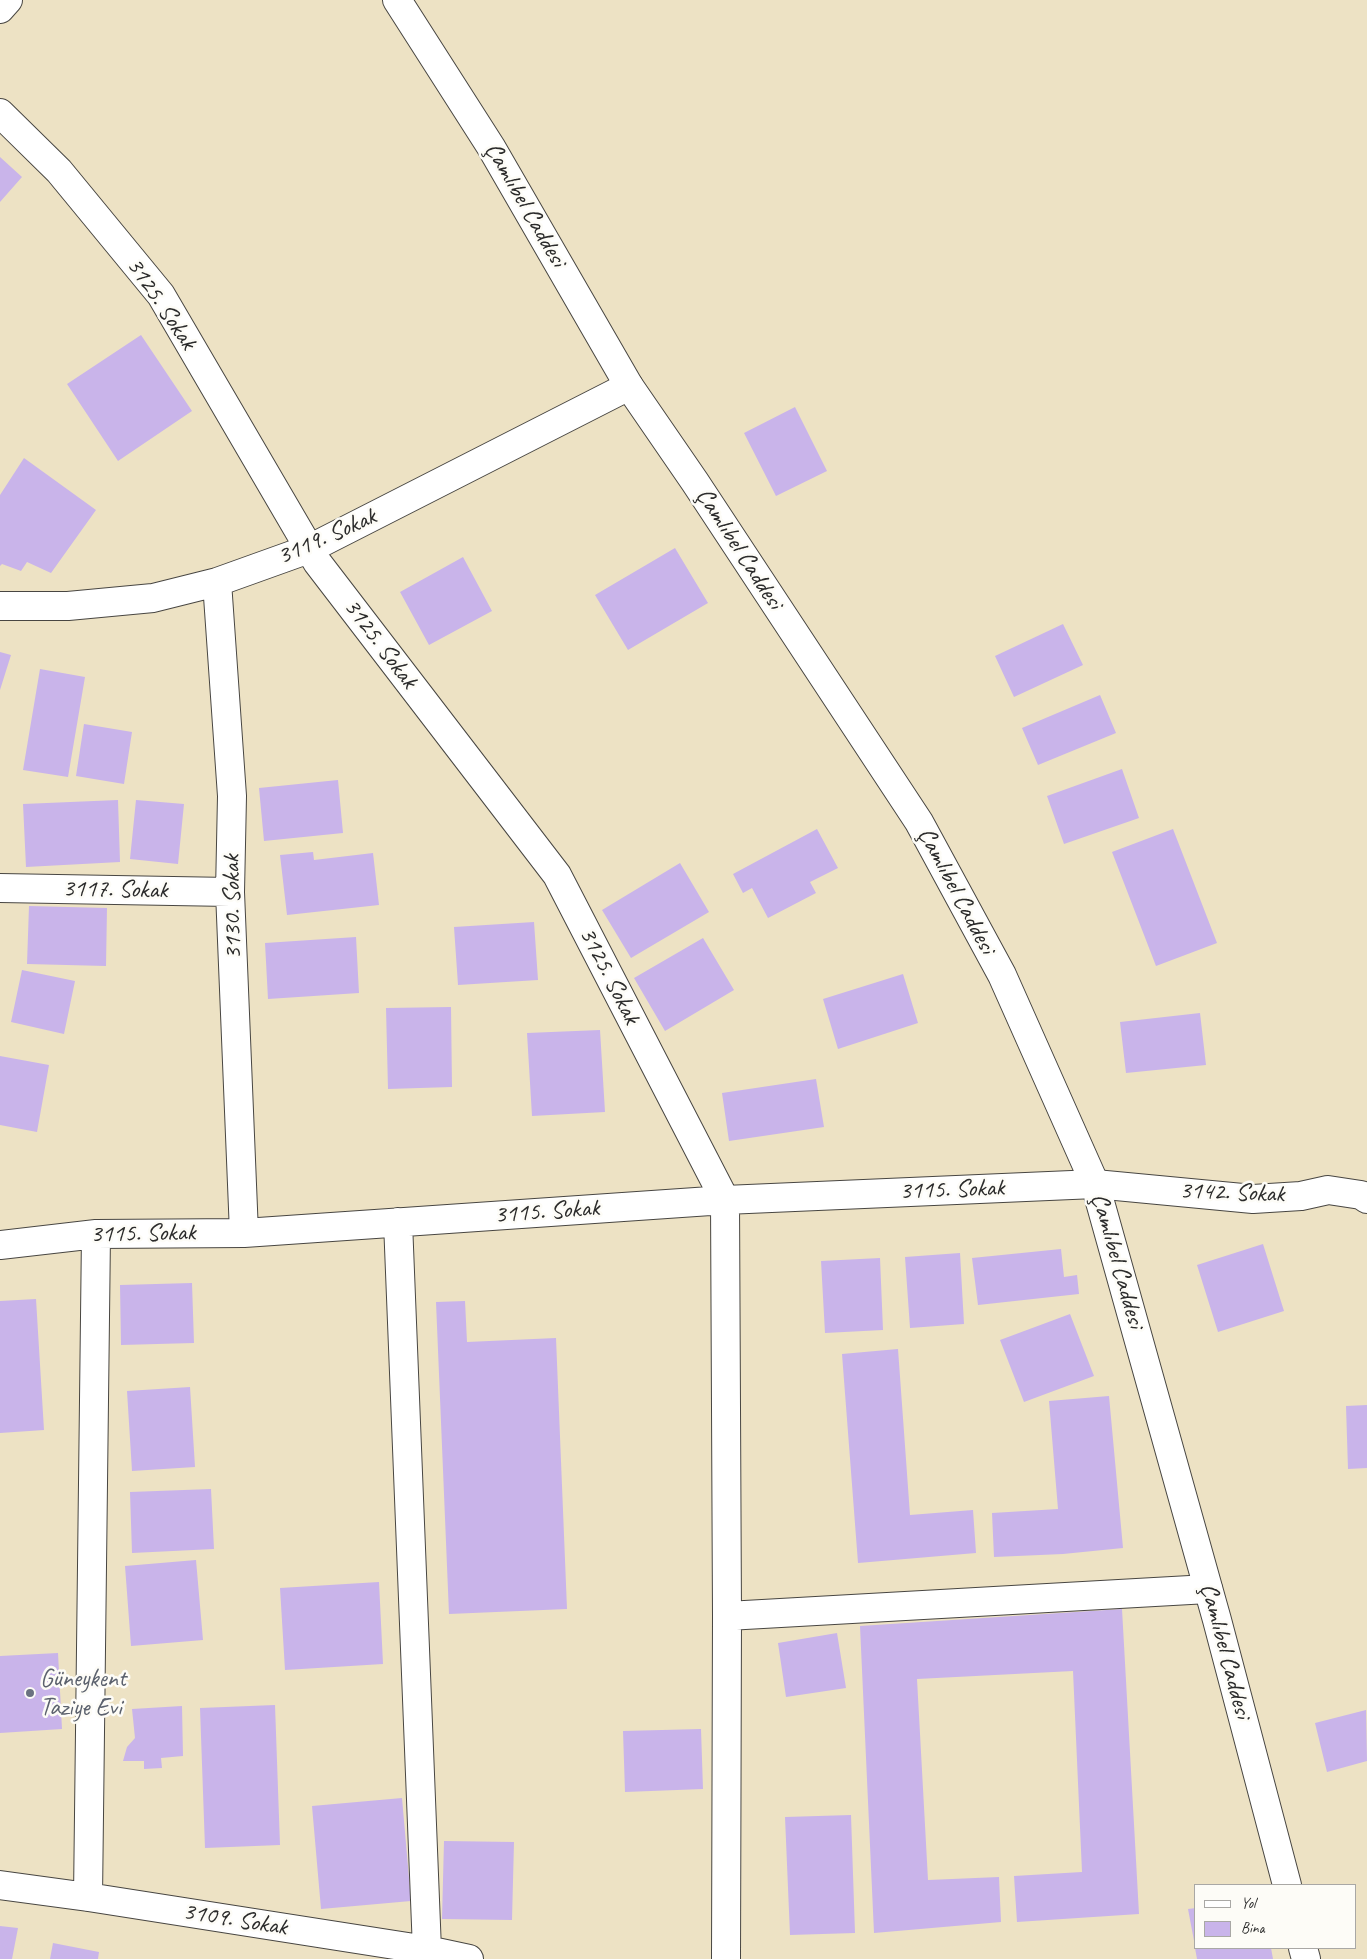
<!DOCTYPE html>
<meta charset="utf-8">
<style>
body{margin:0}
#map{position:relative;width:1367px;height:1959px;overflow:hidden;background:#ede2c4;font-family:Caveat,sans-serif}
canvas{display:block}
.legend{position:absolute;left:1194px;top:1884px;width:162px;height:65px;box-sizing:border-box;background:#fdfcf7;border:1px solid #a9a8a5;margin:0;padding:6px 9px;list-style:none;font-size:15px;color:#2b2b2b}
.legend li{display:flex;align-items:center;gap:10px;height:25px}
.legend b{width:25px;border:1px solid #a9a8a5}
</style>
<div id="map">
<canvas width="1367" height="1959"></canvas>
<ul class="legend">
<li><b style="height:6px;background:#fff"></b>Yol</li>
<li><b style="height:14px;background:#c9b4ea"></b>Bina</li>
</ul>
</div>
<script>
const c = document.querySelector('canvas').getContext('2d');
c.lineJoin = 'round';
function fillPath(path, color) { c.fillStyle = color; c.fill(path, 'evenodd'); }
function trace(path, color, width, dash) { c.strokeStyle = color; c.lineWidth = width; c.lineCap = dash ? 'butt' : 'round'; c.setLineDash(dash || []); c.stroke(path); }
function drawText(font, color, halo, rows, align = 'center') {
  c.font = font + ' Caveat,sans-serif'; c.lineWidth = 5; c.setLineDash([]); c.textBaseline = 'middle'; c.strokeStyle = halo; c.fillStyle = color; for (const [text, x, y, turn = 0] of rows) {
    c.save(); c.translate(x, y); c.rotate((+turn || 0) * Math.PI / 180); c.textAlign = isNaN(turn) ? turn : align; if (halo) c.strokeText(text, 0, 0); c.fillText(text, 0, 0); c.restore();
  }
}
fillPath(new Path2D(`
 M0,157L22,177L0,202Z
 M141,335L192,411L118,461L67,384Z
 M795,407L827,471L776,496L744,433Z
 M24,458L96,510L51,573L27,562L21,571L2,564L0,566V495Z
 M675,548L708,603L628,650L595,595Z
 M463,557L492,611L429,645L400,592Z
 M1063,624L1083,665L1014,697L995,656Z
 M0,652L11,655L0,690Z
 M40,669L85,677L68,777L23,770Z
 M1100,695L1116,733L1038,765L1022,728Z
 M84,724L132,732L124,784L76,776Z
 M1122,769L1139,818L1064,844L1047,796Z
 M338,780L343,833L264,841L259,788Z
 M118,800L120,862L26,867L23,804Z
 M136,800L184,804L178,864L130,859Z
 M817,829L838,868L810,882L816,893L768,918L752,888L743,893L733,874Z
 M1173,829L1217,943L1156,966L1112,852Z
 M313,852L314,860L373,853L379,905L287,915L280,855Z
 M680,863L709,912L631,958L602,910Z
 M29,906L107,908L106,966L27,964Z
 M534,922L538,980L458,985L454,927Z
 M356,937L359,993L268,999L265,943Z
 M703,938L734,990L665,1031L634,978Z
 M22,970L75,981L64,1034L11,1022Z
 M903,974L918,1023L838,1049L823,999Z
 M451,1007L452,1087L388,1089L386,1008Z
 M1200,1013L1206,1065L1126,1073L1120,1022Z
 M600,1030L605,1112L532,1116L527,1033Z
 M0,1056L49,1065L37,1132L0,1125Z
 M816,1079L824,1127L729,1141L722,1093Z
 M1263,1244L1284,1311L1218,1332L1197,1265Z
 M1061,1249L1064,1277L1077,1275L1079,1294L978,1305L972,1258Z
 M960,1253L964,1324L910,1328L905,1257Z
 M880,1258L883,1330L825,1333L821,1261Z
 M192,1283L194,1343L121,1345L120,1285Z
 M36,1299L44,1430L0,1433V1301Z
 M465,1301L467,1342L556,1338L567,1609L449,1614L436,1302Z
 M1070,1314L1094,1376L1024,1402L1000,1340Z
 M898,1349L910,1515L973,1510L976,1553L858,1563L842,1354Z
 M190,1387L195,1467L132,1471L127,1391Z
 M1109,1396L1123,1548L1063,1554L994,1557L992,1513L1058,1509L1049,1401Z
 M1367,1405V1468L1348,1469L1346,1406Z
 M211,1489L214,1549L132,1553L130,1492Z
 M196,1560L203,1640L131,1646L125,1566Z
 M379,1582L383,1664L285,1670L280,1588Z
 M1122,1609L1139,1914L1017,1922L1014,1876L1082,1872L1073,1671L917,1679L928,1880L999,1877L1001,1922L874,1933L860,1626Z
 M837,1633L846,1688L786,1697L778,1643Z
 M58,1653L62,1729L0,1733V1656Z
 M275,1705L280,1845L205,1848L200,1708Z
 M182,1706L183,1756L161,1758L162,1768L144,1769V1761H123L127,1747L135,1738L132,1709Z
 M1366,1710L1367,1761L1327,1772L1315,1723Z
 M701,1729L703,1789L625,1792L623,1731Z
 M402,1798L411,1901L321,1909L312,1806Z
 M851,1815L855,1933L790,1935L785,1817Z
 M444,1841L514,1842L512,1920L442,1919Z
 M1196,1908V1946H1195L1188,1909Z
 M0,1926L18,1928L12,1959H0Z
 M53,1943L99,1952L98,1959H50Z
 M1195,1948H1271L1273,1959H1197Z`), '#c9b4ea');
const minor = new Path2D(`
 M0,9L8,0
 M0,113L59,171L161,295L317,562L557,875L725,1200L727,1616L726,1959
 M217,582L232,796L230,892L244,1233
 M0,606H68L153,598L217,582L309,549L629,386
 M0,888L230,892
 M398,1222L427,1950
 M0,1245L96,1234L244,1233L725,1200L1095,1184L1253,1199L1301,1196L1328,1190L1361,1195L1367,1199
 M727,1616L1208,1589
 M0,1885L88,1897L427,1950L469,1959
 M88,1897L96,1234`);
const tertiary = new Path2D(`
 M397,0L491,147L629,386L695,482L919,822L1002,975L1095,1184L1217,1620L1287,1885
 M1303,1948L1306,1959`);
trace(minor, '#484642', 30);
trace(tertiary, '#484642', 30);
trace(minor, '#fff', 28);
trace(tertiary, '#fff', 28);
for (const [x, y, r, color] of [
 [30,1693,5,"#6b7280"]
]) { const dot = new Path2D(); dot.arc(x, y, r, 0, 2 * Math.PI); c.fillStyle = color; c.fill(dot); trace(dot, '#fdfcf7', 2); }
drawText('25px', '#2b2b2b', '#fdfcf7', [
 ["Çamlıbel Caddesi",525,205,60],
 ["3125. Sokak",161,304,56],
 ["3119. Sokak",327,537,-24],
 ["Çamlıbel Caddesi",739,549,57],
 ["3125. Sokak",380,644,53],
 ["3117. Sokak",115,890,1],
 ["Çamlıbel Caddesi",956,891,62],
 ["3130. Sokak",233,907,-91],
 ["3125. Sokak",609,976,63],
 ["3115. Sokak",952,1190,-2],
 ["3142. Sokak",1232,1193,2],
 ["3115. Sokak",547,1212,-4],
 ["3115. Sokak",143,1234,-1],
 ["Çamlıbel Caddesi",1117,1261,74],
 ["Çamlıbel Caddesi",1225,1651,75],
 ["3109. Sokak",235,1920,9]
]);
drawText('25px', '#5b616d', '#fdfcf7', [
 ["Güneykent",40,1679],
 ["Taziye Evi",40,1708]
], 'left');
</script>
